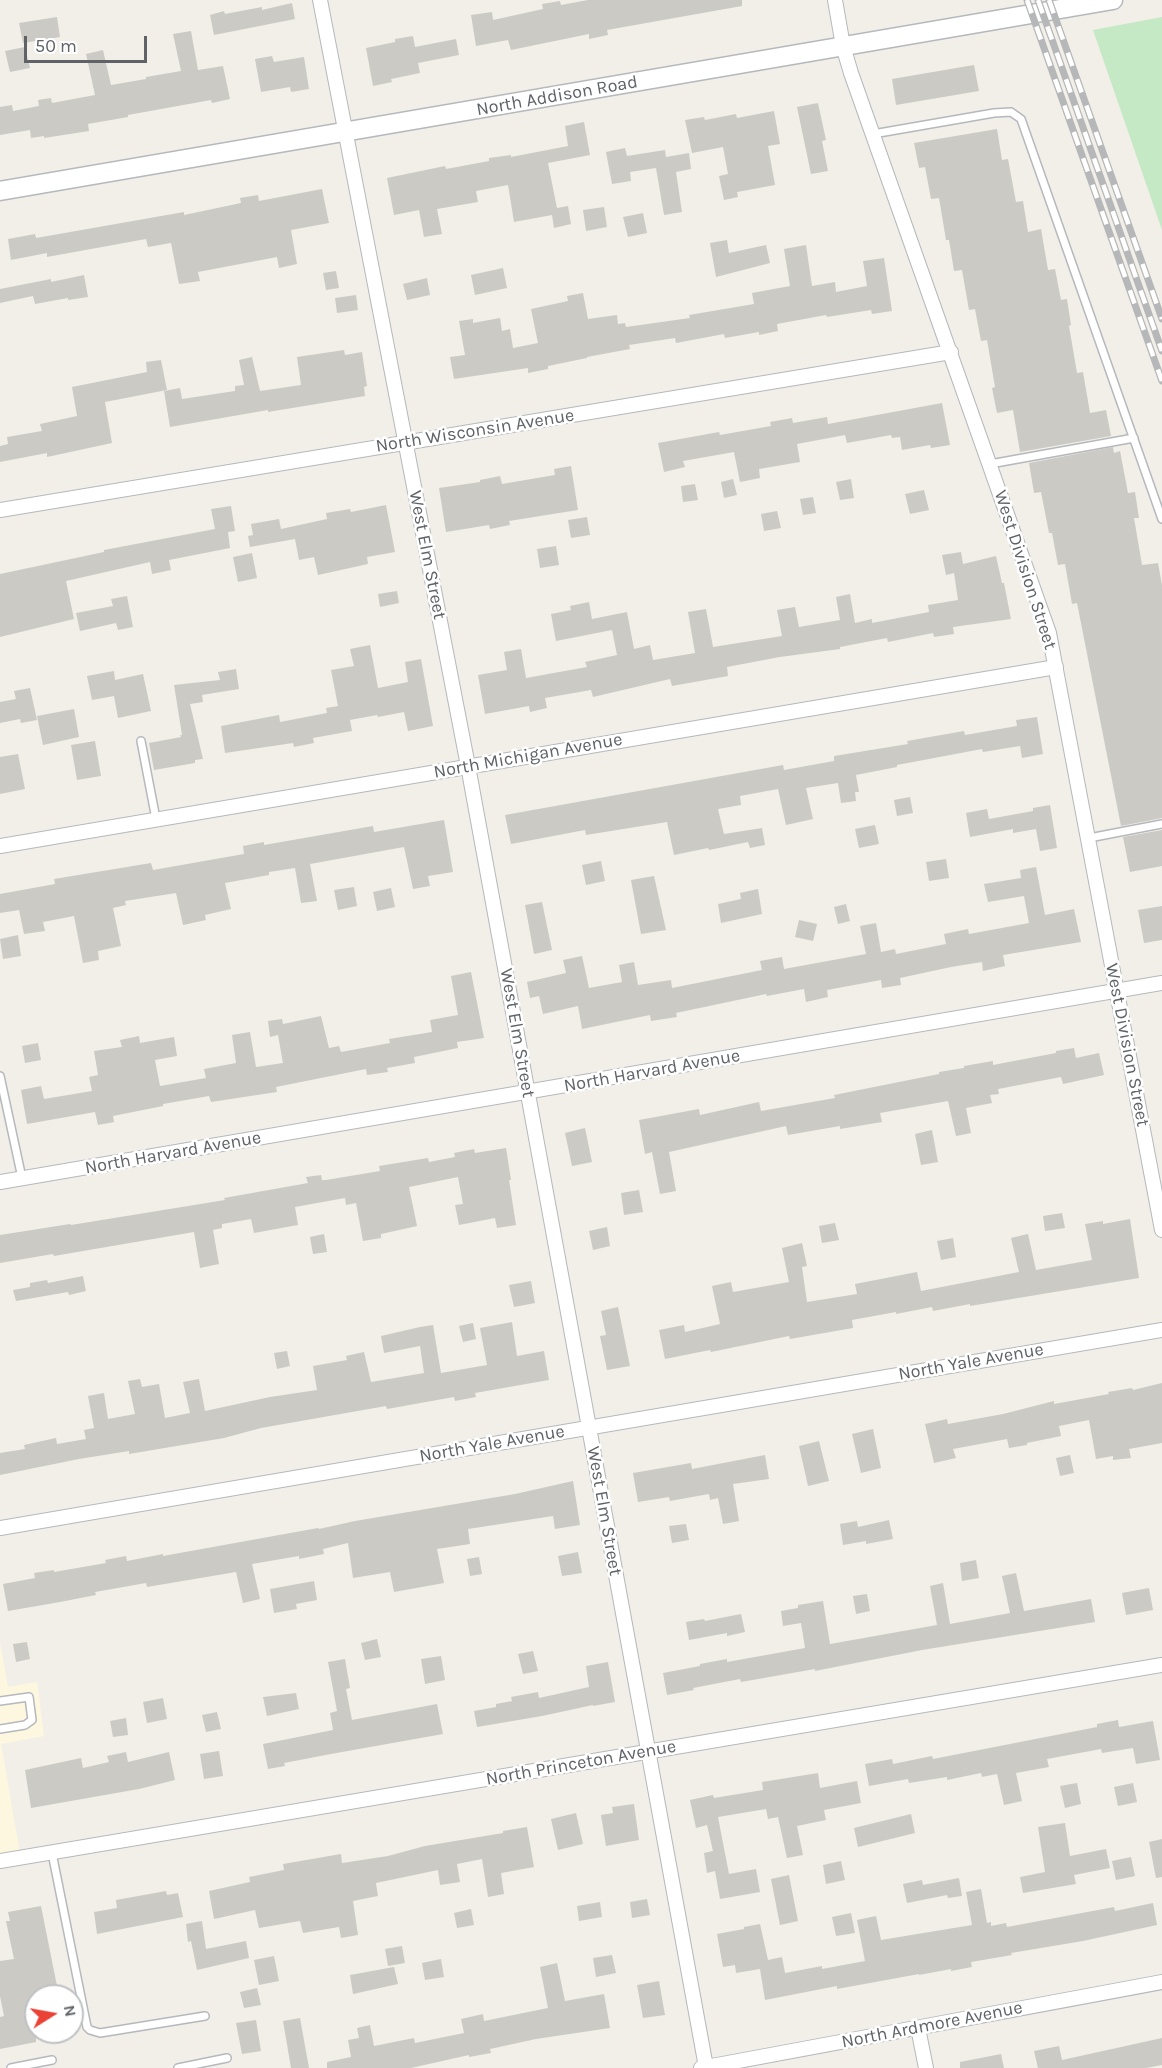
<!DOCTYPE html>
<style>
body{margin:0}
#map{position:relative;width:1162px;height:2068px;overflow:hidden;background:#f1efe8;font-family:Karla,sans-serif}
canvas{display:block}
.north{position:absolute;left:24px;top:1984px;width:60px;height:60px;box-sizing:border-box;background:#fff;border:2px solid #bfc1c3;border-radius:50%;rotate:79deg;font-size:16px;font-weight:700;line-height:24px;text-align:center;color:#5f6368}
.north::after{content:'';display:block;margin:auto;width:21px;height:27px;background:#ea4335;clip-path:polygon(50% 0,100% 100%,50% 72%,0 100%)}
.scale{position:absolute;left:24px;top:36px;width:123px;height:27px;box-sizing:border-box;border:3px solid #5f6368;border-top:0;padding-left:8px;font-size:18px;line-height:21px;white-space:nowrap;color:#5f6368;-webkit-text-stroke:4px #fff;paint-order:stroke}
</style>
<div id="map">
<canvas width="1162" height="2068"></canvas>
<div class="north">N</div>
<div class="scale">50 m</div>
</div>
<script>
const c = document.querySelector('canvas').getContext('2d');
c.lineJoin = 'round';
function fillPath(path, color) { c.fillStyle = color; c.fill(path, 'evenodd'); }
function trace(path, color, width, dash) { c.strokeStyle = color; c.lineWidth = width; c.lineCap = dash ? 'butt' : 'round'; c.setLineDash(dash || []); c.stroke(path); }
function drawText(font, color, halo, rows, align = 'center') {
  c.font = font + ' Karla,sans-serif'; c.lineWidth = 5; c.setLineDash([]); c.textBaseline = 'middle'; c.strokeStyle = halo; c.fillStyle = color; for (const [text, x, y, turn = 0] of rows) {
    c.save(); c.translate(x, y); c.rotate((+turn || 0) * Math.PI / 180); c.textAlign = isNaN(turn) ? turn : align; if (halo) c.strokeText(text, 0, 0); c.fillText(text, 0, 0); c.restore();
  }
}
fillPath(new Path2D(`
 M0,1643L8,1687L37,1682L44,1736L1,1744L20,1853L0,1856Z`), '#fef7e0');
fillPath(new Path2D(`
 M1162,17V230L1093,30Z`), '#c5e8c5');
fillPath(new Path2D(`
 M588,0H742V6L607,30L608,35L589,39V34L511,50L508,40L476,46L471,15L492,12L493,20L543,9L542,4L560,1L561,5Z
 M292,3L295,19L214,35L210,15L224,11L225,14L262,7V10Z
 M57,17L60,37L23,43L19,23Z
 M191,31L198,70L223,66L230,99L212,103L211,100L128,115V117L88,124L89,131L44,138V136L31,138L30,130L0,135V107L12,105L13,111L39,106L38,100L51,98L52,103L95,95L86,54L103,50L111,85L146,79V77L181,71L173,34Z
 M413,36L415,47L456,39L459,55L418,63L420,73L391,79L392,82L373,86L366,48L395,42V39Z
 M25,47L30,68L10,72L5,51Z
 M272,56L274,62L304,57L309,89L291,92L290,87L261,92L255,59Z
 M974,65L979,91L896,105L892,79Z
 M818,103L826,140L822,141L828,171L811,174L797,107Z
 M774,111L780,144L768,146L775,185L737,192L738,197L724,200L719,176L728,174L723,147L692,153L685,120L704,117L705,120L736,114L737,118Z
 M584,122L590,155L548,163L557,208L568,206L571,224L554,228L552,215L514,222L508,185L476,191L478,202L437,209L442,234L424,237L419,210L394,215L387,178L445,166L446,169L489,161V158L511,155V157L568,146L565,126Z
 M997,129L1002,160L1008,159L1016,202L1023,201L1028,232L1041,229L1048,270L1055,269L1061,300L1067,299L1071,325L1069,326L1077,373L1083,372L1090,413L1106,410L1111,436L1020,452L1013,410L997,413L992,388L995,387L987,340L981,341L975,309L969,310L962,270L954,271L949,240H946L939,198L931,199L925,167L919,168L914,143Z
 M625,148L627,156L665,150L666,157L689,153L691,169L676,172L682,212L664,215L656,168L630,172L631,181L612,184L606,152Z
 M322,189L329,223L291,230L297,264L279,268L277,257L198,272L200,281L179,284L171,243L148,247L146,239L47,257V253L11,260L8,239L35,234L36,238L184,212V215L241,203L240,198L258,195L259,201Z
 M604,207L607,227L586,231L583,210Z
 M643,213L647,233L628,237L623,217Z
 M727,240L729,253L766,245L770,263L716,277L710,243Z
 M806,245L812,286L835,282L836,292L867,286L863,261L884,258L892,311L872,314L871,310L827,317L826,315L777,324L778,331L759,335V332L725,338L724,334L676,343L675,338L629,345L630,349L587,357V358L548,366V369L528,373V368L454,379L450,357L465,355L459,321L473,319V323L500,318L502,331L510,329L513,348L538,343L531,309L568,301L567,296L583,293L588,319L617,315L618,324L625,323L626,327L690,318L689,315L754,304L752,293L790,286L784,249Z
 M503,268L507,288L475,295L471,275Z
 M336,271L339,288L326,290L323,273Z
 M84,275L88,297L68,300V298L35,304L33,296L0,303V289L51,279V282Z
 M427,278L430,295L407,300L403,284Z
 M356,295L358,310L337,313L335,298Z
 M344,350L345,355L362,352L367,386L364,387L365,396L268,412V410L170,427L164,391L180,388L182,399L235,391V386L244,385L239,360L252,357L260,391L301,385L297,357Z
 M161,360L167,390L105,402L112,443L47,457V453L0,462V446L8,444L7,437L42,431L40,424L77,416L72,387L147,372L146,362Z
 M942,403L950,445L931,448L930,445L902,450L900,437L892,438L891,435L847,443L845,435L797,444L800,462L759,469L760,478L740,482L734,452L683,461L685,467L664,472L658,443L719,432L720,435L771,426L770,422L792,418L793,423L827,417L828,424Z
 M1113,447L1114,453L1120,451L1128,493L1135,492L1139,518H1134L1142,565L1158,563L1162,585V818L1121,826L1077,603L1072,604L1065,564L1058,565L1052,533H1049L1041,492L1034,493L1029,463Z
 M571,466L578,510L509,521L510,525L490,529L489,525L446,532L439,488L480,482V480L500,476L502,484L555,475L554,469Z
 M733,479L737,495L724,498L721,482Z
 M851,479L854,498L840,500L836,482Z
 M695,484L698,500L683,502L681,486Z
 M924,490L929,510L910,514L905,494Z
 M813,497L816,513L803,515L800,499Z
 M386,505L395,552L367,557L368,564L318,575L314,557L299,560L295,539L250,547L248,536L253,535L251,524L279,519L281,529L327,519L326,513L350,509L351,512Z
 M231,506L235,531L228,532L230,548L169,560L171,570L152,574L150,562L66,581L74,619L0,637V574L104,552V550L215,529L211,509Z
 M777,511L781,528L764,531L761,514Z
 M587,517L590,535L571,538L568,520Z
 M556,546L559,565L540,568L537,549Z
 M961,552L963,564L996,556L1002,583H1004L1011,619L953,627L954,634L934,637L933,633L888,642L887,638L840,647V649L780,657L727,667L728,676L672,686L670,679L593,697L591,690L545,698L547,708L530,712L529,706L485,714L478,675L507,670L504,652L521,649L526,678L587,667L585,662L617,655L612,630L556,641L551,614L571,610L570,606L589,602L592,619L627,612L634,649L650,645L653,660L695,653L688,612L706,609L713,647L782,636L777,610L795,607L799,627L840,620L836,597L850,594L855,623L872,619V623L929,612L928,605L958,600L954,573L946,575L942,555Z
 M252,553L257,578L238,582L233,557Z
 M397,591L399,603L380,607L378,594Z
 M127,596L133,627L118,630L116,623L80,631L76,613L113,606L111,599Z
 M370,645L378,688L408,682L405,662L421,659L433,726L408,731L404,712L378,717L377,715L350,720L352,731L313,738L314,743L294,747L293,743L225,753L221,726L279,715L280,722L327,713L326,708L338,706L331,670L354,666L350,649Z
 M236,669L239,689L202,695L203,702L190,704L203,759L195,760V763L154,770L149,743L181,737L180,735H182L174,685L220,680L218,672Z
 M114,671L115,680L143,674L151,711L118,718L114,696L92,700L87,676Z
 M30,688L37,720L21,723L20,719L0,723V702L16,699L14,691Z
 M74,709L79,737L43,745L37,716Z
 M1037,717L1043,754L1022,758L1020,746L983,752L982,749L897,765V767L856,775L859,792H855L856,801L841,803L838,783L806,788L813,819L786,825L778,789L740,796L741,805L718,809L724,834L762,828L765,845L750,848L748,842L709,850L708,848L674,855L667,822L586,835L585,830L511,844L505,815L783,765L784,770L834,761V756L908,744L907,741L964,731L965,735L1017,726L1016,720Z
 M95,741L101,776L77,780L71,745Z
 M18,754L25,789L0,794V757Z
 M910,797L913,813L897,816L894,800Z
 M1050,805L1057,848L1040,851L1036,829L1013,833V829L970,837L966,813L987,809L989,819L1033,811V808Z
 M444,820L453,872L428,876L430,886L413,889L404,847L310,864L317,901L301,903L295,868L269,872V875L225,883L231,909L205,915L206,920L183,925L176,893L125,901L126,905L113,908L121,946L98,951L99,960L83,963L74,916L43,922L45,931L24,934L19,910L0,913V894L55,884L54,879L151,863L153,870L244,854L243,846L264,842V845L373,826L374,832Z
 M875,825L879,844L859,848L855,829Z
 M1162,830V866L1130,872L1123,837Z
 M946,859L949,878L929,881L926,862Z
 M601,861L605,881L586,885L582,865Z
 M1036,867L1045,915L1074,909L1081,942L1003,955L1005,966L983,971L982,962L951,967L900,978L901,985L882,988L881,980L827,990L828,997L806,1002L804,989L767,996L766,994L676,1013L677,1017L651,1021L650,1015L582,1029L578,1006L543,1014L539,996L530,998L527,982L566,973L563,960L582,956L589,988L622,982L619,965L634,962L638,985L671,980L672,988L762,970L760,961L782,957L784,969L866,954L860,926L876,923L881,952L895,949L896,954L946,944L944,934L968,929L969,934L1029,923L1024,896L988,902L984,884L1021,878L1020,870Z
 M654,876L666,930L641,934L631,880Z
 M354,887L357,906L338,910L334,890Z
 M391,888L395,907L377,911L373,892Z
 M758,889L762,914L721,923L718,904L741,899L740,893Z
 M542,902L552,950L534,954L525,905Z
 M846,904L850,921L838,924L834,907Z
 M1162,906V940L1144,943L1138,910Z
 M799,920L817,924L813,941L795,937Z
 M18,935L21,956L3,959L0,939Z
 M471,972L484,1038L457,1042L458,1048L414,1057L415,1063L387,1068L388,1072L367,1075L366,1069L276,1087L277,1092L257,1095L211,1102L209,1096L163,1104V1106L113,1116L114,1122L98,1125L95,1112L27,1124L21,1090L41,1086L44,1099L92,1091L89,1077L98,1075L94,1051L122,1047L120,1040L139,1036L140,1043L174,1037L177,1056L155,1060L160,1086L206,1078L204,1069L236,1063L232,1035L250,1032L256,1067L283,1063L278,1035L270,1037L268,1021L282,1019L283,1024L321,1016L329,1048L339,1046L341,1052L390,1043L389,1039L432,1032L430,1020L458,1015L451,976Z
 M38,1043L41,1060L25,1063L22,1046Z
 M1074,1048L1076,1058L1099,1053L1104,1075L1063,1084L1061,1077L998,1089L999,1094L990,1095L992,1103L966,1108L971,1133L956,1136L948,1101L880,1113L882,1122L840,1129V1126L788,1135L786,1126L669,1152L676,1191L660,1194L652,1152L645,1154L639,1120L699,1109L700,1115L759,1102L761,1111L835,1098L834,1095L939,1074V1072L964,1068V1066L993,1061V1065L1056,1053V1051Z
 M585,1128L592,1162L572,1166L565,1133Z
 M932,1130L938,1162L921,1165L915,1134Z
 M506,1148L511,1180H509L516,1225L497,1228L495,1218L459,1225L455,1205L463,1204L458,1177L409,1187L417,1226L381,1234V1238L363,1241L356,1203L346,1205L345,1198L295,1207L298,1225L254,1233L251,1219L222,1224V1228L213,1230L219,1264L200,1268L194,1232L54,1256L53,1254L0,1263V1235L70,1224L71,1225L225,1200L224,1198L308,1183L306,1177L321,1175L322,1180H326L380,1171L379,1166L428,1158L429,1162L455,1157L454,1153L474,1149L475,1153Z
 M639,1190L643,1212L624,1215L621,1193Z
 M1062,1213L1065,1228L1045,1231L1043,1216Z
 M1130,1219L1139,1278L970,1306V1304L933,1311L932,1307L896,1314V1312L852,1320L853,1328L790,1339L789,1336L711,1352L710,1350L665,1359L659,1330L684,1325L685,1332L720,1324L712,1286L731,1282L733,1292L789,1282L782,1248L802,1243L807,1266L802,1267L807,1302L857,1294L855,1284L917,1272L921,1291L1019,1272L1011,1238L1028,1234L1036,1270L1092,1260L1085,1224L1103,1221V1224Z
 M835,1223L839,1240L822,1243L819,1226Z
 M607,1227L610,1246L593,1250L589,1231Z
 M324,1234L327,1252L313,1254L310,1237Z
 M953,1238L956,1257L941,1260L937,1241Z
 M83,1276L86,1291L69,1295L68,1292L16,1301L13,1290L30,1287V1283L47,1280L48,1283Z
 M531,1281L535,1303L514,1307L509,1285Z
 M618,1307L630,1366L607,1370L600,1336L606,1335L601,1311Z
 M512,1322L517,1356L544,1351L549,1380L475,1393L476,1397L455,1401L454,1397L387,1409L386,1406L261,1428L224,1438L129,1454V1451L79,1459L0,1475V1453L25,1449L24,1445L56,1438L57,1444L86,1439L84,1430L94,1428L88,1396L104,1393L108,1419L135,1414L128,1381L140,1379L142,1387L159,1384L165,1418L190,1413L183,1382L199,1379L205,1411L270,1397L317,1390L313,1366L347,1360L346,1356L364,1352L371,1382L424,1373L420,1346L384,1353L381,1336L420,1327L433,1325L441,1373L487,1365L480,1328Z
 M473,1323L476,1339L463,1342L459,1326Z
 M287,1351L290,1366L277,1369L274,1353Z
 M1162,1383V1443L1129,1449L1131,1458L1113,1460V1456L1096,1459L1089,1420L1059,1426L1061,1436L1027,1443V1445L1009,1448L1007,1439L953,1449L956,1458L934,1463L925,1424L947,1419L948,1424L1003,1414L1054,1401V1404L1109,1394L1108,1392L1132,1388L1133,1390Z
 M873,1429L881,1468L861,1473L852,1434Z
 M819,1441L829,1481L808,1486L799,1446Z
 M765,1455L769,1479L733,1484L739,1521L723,1524L718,1498L710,1500L709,1494L670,1501L669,1497L638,1502L633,1473L691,1463L692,1469Z
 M1070,1455L1074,1473L1060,1476L1056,1458Z
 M573,1481L580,1525L555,1529L553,1516L468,1529L470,1544L437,1549L444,1583L394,1592L390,1572L353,1578L348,1543L323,1549L324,1554L299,1559V1556L252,1564L260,1599L243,1603L236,1572L147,1587L146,1583L95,1592L96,1595L60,1602L8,1611L3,1584L35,1578L34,1573L54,1570V1572L106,1563L105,1560L126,1556L127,1561L163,1554V1556L318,1528L319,1529L355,1521L515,1494Z
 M889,1520L893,1539L866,1544V1541L843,1545L840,1524L857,1521L858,1527Z
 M686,1524L689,1540L672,1543L669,1526Z
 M578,1552L582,1573L562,1576L558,1556Z
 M479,1557L482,1574L470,1576L467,1559Z
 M976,1560L979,1578L962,1581L960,1563Z
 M1016,1573L1024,1611L1091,1599L1095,1622L922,1650L815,1671V1669L741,1682L740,1679L693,1688L694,1690L667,1695L663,1673L700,1666V1664L727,1659V1662L805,1648L801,1623L783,1626L781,1611L798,1608V1605L823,1601L830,1644L937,1625L930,1586L943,1583L950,1624L1010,1613L1002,1576Z
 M314,1581L317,1600L296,1604L297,1609L274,1613L270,1589Z
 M1149,1588L1153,1610L1126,1615L1122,1593Z
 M867,1594L870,1611L856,1614L853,1596Z
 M741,1614L745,1632L727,1636V1633L689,1640L686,1622L704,1619L705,1621Z
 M377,1639L381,1657L365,1660L361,1643Z
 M27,1642L30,1659L16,1662L13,1644Z
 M533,1651L538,1671L523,1674L518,1654Z
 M441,1656L445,1680L425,1684L421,1659Z
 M345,1659L350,1688L346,1689L352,1720L437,1704L443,1734L331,1754L284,1763L285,1766L268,1769L263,1744L333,1730L330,1713L337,1711L328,1662Z
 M608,1662L615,1702L593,1706V1705L542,1716L477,1727L474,1711L496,1707V1704L512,1701L511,1697L538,1692L539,1698L589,1687L586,1666Z
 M296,1693L299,1709L267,1716L263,1697Z
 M163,1698L167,1719L147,1723L143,1702Z
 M217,1712L221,1729L206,1732L202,1715Z
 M126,1718L128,1735L113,1737L110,1721Z
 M1118,1720L1119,1727L1153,1721L1160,1760L1136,1764L1133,1748L1102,1753L1101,1749L1047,1759L1049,1767L1016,1773L1022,1801L1004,1805L997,1774L982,1777L981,1773L947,1780V1777L909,1783L908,1779L869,1786L865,1764L892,1759L893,1764L932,1756L933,1759L1097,1727V1724Z
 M219,1751L223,1776L204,1779L200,1754Z
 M126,1752L128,1762L169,1752L175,1780L139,1789L31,1808L25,1770L81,1758L83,1768L109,1762L107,1756Z
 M818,1773L820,1788L857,1781L861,1803L824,1810L826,1820L797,1826L803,1855L787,1858L778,1817L768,1819L766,1809L718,1817L729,1874L756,1869L760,1892L720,1899L715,1871L707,1873L704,1853L713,1851L707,1825L696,1828L690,1800L713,1795L714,1798L763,1790L762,1782Z
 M1077,1783L1081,1804L1065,1808L1060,1786Z
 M1133,1783L1137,1802L1118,1806L1114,1787Z
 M634,1804L639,1840L606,1846L601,1815L613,1813L612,1807Z
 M576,1813L583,1844L558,1850L551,1819Z
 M911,1814L915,1833L858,1847L854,1828Z
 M1065,1823L1070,1856L1106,1849L1110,1868L1074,1875L1076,1884L1023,1893L1020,1877L1045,1872L1038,1827Z
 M527,1827L534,1867L501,1873L504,1894L488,1897L482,1859L457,1864L460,1882L440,1885L438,1870L376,1883L378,1896L353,1901L358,1935L341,1938L339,1927L303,1933L300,1921L259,1928L255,1910L214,1919L209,1891L250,1882L249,1877L284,1870L283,1864L341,1854L342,1863L388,1856L425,1846L503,1833V1831Z
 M1162,1839V1877L1156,1878L1149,1842Z
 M1131,1857L1135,1876L1116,1880L1112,1861Z
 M841,1861L845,1880L826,1884L823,1865Z
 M789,1875L798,1921L780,1925L771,1879Z
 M959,1878L962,1896L948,1898L947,1895L907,1903L903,1884L922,1880L923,1885Z
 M981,1889L987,1923L991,1922V1926L1006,1923L1007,1927L1114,1907L1115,1911L1153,1903L1157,1925L1083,1941L1011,1953L1012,1955L971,1962L972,1967L951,1971V1969L919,1975V1974L837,1989V1986L765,2000L760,1969L736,1973L735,1965L723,1967L717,1934L744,1929V1927L760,1924L768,1960L782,1957L785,1973L822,1966V1969L865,1961L857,1920L876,1916L881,1940L972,1925L966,1892Z
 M166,1891L167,1895L178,1893L183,1917L97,1934L94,1912L117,1908L116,1900Z
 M647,1899L650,1915L632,1918L630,1902Z
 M600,1902L602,1917L579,1921L577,1906Z
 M41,1906L59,1996H36V2042L0,2049V2017L4,2016L0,1996V1961L14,1959L6,1921H10L8,1912Z
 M471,1909L474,1925L457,1928L454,1913Z
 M851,1913L855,1933L836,1936L832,1917Z
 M202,1921L206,1949L246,1941L249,1958L197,1970L191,1941L188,1942L186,1924Z
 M402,1946L405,1963L388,1966L385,1949Z
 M612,1955L616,1973L596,1977L593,1958Z
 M274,1956L279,1981L259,1985L254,1960Z
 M441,1959L444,1977L425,1980L422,1963Z
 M557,1963L565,2001L604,1994L610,2028L536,2039L490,2049L491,2053L469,2057V2055L411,2068H327V2062L351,2057L348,2040L359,2038L357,2028L370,2025L374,2046L414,2038L415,2043L464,2033L461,2019L483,2014L484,2021L548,2008L540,1967Z
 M394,1967L398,1984L353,1994L350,1975Z
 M659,1981L665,2015L643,2018L637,1985Z
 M257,1988L261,2005L244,2008L240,1992Z
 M300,2018L309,2068H291L283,2021Z
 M256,2020L261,2051L242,2054L236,2023Z
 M1162,2038V2065L1146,2068H1038L1034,2051L1059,2046L1062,2060Z
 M1001,2054L1004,2068H960V2062Z`), '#cccac5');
const service = new Path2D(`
 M873,134L994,113L1011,112L1021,119L1162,519
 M990,464L1134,438
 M141,741L156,819
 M1089,838L1162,824
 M0,1076L22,1178
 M0,1701L29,1697L32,1720L25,1725L0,1729
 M52,1853L87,2027L90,2030L100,2033L205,2016
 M11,2068L52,2060
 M178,2068L227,2058`);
const minor = new Path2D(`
 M320,0L468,766L706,2067
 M835,0L843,46L851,73L1049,633L1162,1230
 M0,510L951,352
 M0,846L1056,667
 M0,1182L1162,983
 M0,1528L1162,1330
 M0,1861L1162,1665
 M918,2028L926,2068
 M701,2068L1162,1982`);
const tertiary = new Path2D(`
 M0,191L1113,0`);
trace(service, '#b5b8bc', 10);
trace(minor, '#b5b8bc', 16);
trace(tertiary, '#b5b8bc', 21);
trace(service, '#fff', 7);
trace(minor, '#fff', 14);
trace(tertiary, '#fff', 18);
const rail = new Path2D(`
 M1027,0L1162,381
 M1038,0L1162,351
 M1049,0L1162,319`);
trace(rail, '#b6b7b8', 7);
trace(rail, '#fff', 4.5, [14]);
drawText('18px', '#5f6368', '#fff', [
 ["North Addison Road",557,96,-10],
 ["North Wisconsin Avenue",475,431,-9],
 ["West Elm Street",427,555,79],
 ["West Division Street",1025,570,72],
 ["North Michigan Avenue",528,756,-10],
 ["West Elm Street",517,1033,80],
 ["West Division Street",1127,1045,79],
 ["North Harvard Avenue",652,1071,-10],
 ["North Harvard Avenue",173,1153,-10],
 ["North Yale Avenue",971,1362,-10],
 ["North Yale Avenue",492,1444,-10],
 ["West Elm Street",604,1511,80],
 ["North Princeton Avenue",581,1763,-10],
 ["North Ardmore Avenue",932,2025,-11]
]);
</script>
